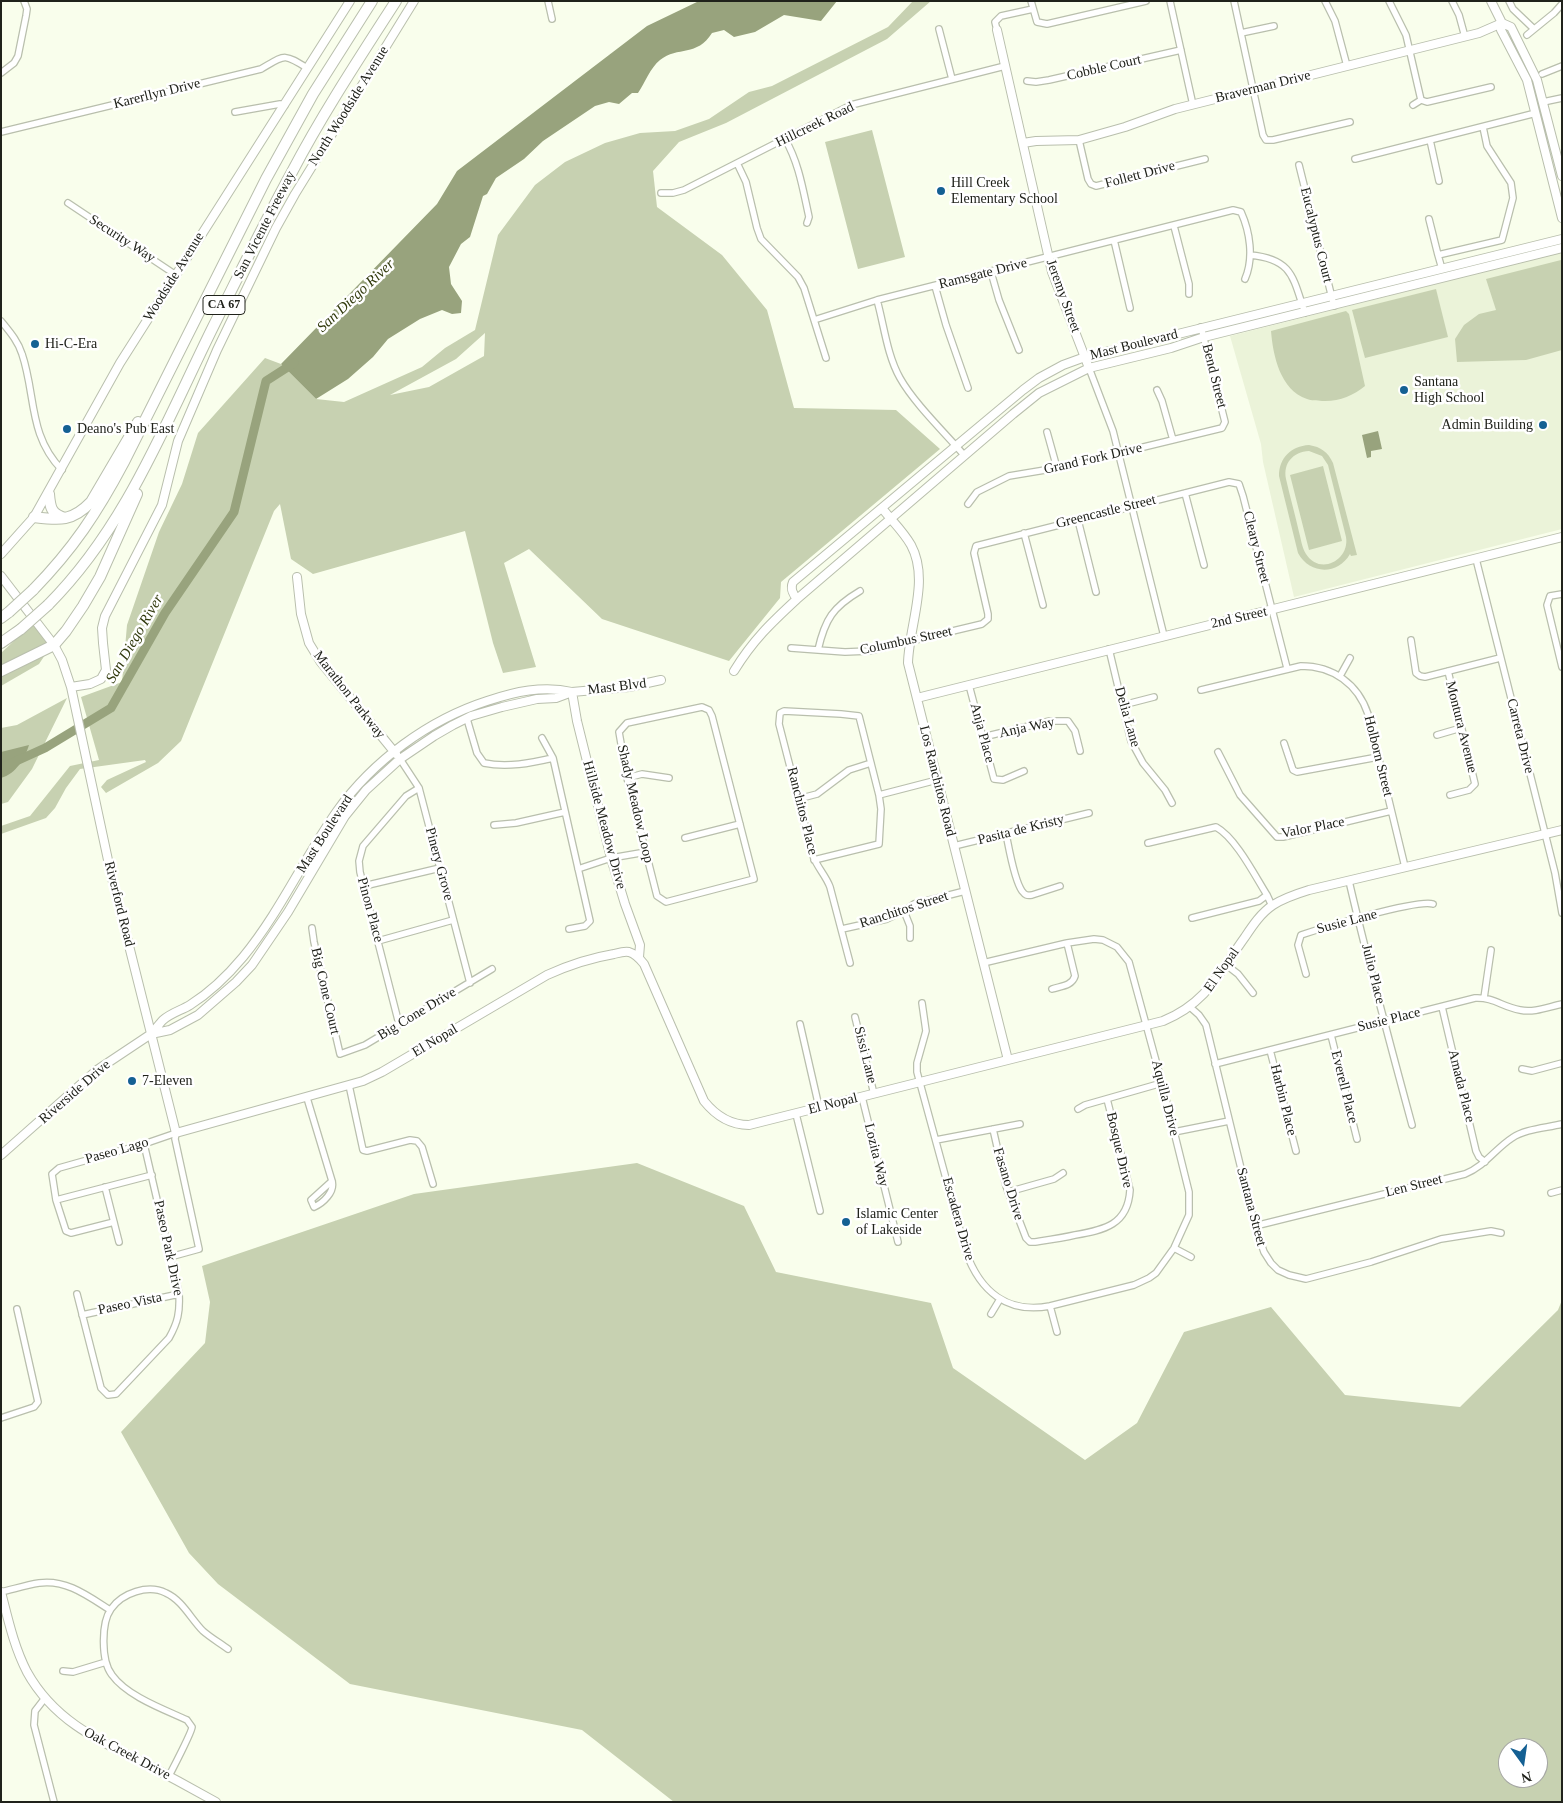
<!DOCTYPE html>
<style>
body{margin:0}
#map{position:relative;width:1563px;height:1803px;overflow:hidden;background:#f9feec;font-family:Georgia,serif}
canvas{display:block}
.frame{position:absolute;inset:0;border:2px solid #20221b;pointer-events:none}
.north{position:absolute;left:1498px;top:1738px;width:50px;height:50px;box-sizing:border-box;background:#fff;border:1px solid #a6a7a4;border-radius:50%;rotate:166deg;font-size:14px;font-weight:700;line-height:20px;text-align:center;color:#20221b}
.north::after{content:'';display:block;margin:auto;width:18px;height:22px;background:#146093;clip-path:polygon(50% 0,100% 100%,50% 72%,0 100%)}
</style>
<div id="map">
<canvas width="1563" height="1803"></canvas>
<div class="frame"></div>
<div class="north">N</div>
</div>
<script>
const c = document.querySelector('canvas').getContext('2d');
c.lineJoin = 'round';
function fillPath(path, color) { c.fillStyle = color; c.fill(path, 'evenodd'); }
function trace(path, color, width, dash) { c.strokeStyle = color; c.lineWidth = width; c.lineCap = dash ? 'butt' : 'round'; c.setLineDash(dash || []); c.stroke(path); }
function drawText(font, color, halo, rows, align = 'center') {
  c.font = font + ' Georgia,serif'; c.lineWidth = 5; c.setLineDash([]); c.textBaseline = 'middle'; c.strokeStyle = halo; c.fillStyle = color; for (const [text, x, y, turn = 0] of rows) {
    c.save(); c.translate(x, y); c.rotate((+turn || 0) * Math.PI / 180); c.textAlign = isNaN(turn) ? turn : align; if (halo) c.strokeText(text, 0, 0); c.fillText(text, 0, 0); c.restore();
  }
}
fillPath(new Path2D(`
 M1559,253L1562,255V529L1294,597L1263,462L1261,444L1230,336Z`), '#ebf3d9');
fillPath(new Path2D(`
 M913,1H931L887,39L726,123L679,142L653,171L657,207L722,255L767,310L794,408L896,410L940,449L781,582L780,598L729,661L602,619L529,549L504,563L536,667L503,673L493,643L465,531L313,574L291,559L280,504L274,511L181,741L158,763L106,793L101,787L107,780L146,762L145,760L80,769L66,788L55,808L46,818L1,834V826L30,816L70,766L99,760L81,697L122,682L127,625L159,532L182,484L198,433L265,358L281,364L316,399L344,402L422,367L445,348L475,330L498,235L535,185L565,162L605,143L640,133L675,131L709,119L749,92L772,86L888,27ZM485,333L484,356L429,387L390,395L456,359Z
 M872,130L905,257L858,269L825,142Z
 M1561,260L1562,350L1526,360L1457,362L1455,339L1464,325L1479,314L1496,310L1486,279Z
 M1436,289L1448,337L1365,358L1352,310Z
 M1346,311L1349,314L1365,386C1353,396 1338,402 1322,401C1317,400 1311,401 1307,399C1280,390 1273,355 1271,331Z
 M1309,445C1321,447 1328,452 1333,463L1357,555L1351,556L1350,554C1338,575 1310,575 1298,553L1279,476C1279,458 1291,446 1309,445ZM1309,451L1322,456L1328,465L1346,537C1350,560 1320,576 1306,554C1302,548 1301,539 1299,532C1295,514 1290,497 1286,479C1283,463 1293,452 1309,451Z
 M1323,466L1342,541L1309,550L1290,475Z
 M33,623L51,646L39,664L1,686V653Z
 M67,698L32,769L8,802L1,804V728L17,725Z
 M637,1163L744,1206L776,1272L931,1303L953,1368L1085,1460L1137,1423L1184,1332L1271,1307L1345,1395L1460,1407L1558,1310L1562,1300V1802H674L582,1730L350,1684L218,1584L189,1553L121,1432L205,1343L210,1302L202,1266L414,1194ZM1508,1748H1538V1778H1508Z`), '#c7d1b1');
fillPath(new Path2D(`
 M699,1H837L821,21L784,15L755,32L734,37L724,30L712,33C697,57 678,46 660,60C650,68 645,83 638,93H632L619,104L609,102L595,106L543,141L524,159L496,178L487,194L483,196L470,237L461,244L449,267L451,284L462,301L461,313L452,314L442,310L420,319L388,339L373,357L348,379L316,399L281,364L437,204L457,171L647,26Z
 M1378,431L1382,449L1371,451V457L1367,458L1362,435Z
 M29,745C25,758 16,774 1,778V752Z`), '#98a37d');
trace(new Path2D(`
 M1,768L45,748L111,708L165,613L234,512L266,381L294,363`), '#98a37d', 9);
const street = new Path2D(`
 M548,1L552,19
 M1031,1L1037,22L1047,24L1146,1
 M1170,1L1193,105
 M1234,1L1263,135L1266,140H1273L1350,122
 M1325,1L1335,21L1347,66
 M1389,1L1406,35L1421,100
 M1452,1L1459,15L1465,37
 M1509,1L1513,9L1534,29
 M939,29L952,79
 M997,30L995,22L1001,16L1033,9
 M1241,33L1274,26
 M1527,35L1554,13L1562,4
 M1,73L14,63L18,56L26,16L27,9L24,1
 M1542,74L1562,66
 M1027,81L1036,82L1049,80L1181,50
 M1543,102L1562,98
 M1413,105L1421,100L1427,102L1491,87
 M235,112L280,104L285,105
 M1,132L261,69C285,55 283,53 307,68
 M785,139C799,163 803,190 809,217L807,223
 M1079,140L1088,179L1091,184L1096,186L1205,159
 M1430,140L1439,181
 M1355,159L1536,113
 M737,163L746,182L757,228L761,239L798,277L804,288L826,358
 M1299,165L1334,306
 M661,193H673L684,190L851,105L1005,66
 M68,203L176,275
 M1429,219L1438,255L1502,240L1513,198L1511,183L1487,146L1483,127
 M1174,226L1189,284V294
 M1114,240L1130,308
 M1250,255C1293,259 1293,278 1305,313
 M1438,255L1442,269
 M991,272L999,300L1019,350
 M935,286L946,325L968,388
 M877,300C884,325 887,355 900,378C914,403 945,433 964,455
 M814,320L877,300L1233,210L1241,212C1250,232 1254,258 1245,279
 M1,321C9,331 18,341 22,354C36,395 28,435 62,470
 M1089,368L1113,431L1164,636
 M1157,390L1162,401L1173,440
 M1047,432L1057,468
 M1185,493L1204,565
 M968,504L977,492L1009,476L1057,468L1222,428L1225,422L1201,327
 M1078,520L1096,592
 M1024,533L1043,605
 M1476,559L1555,873L1562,913
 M1562,594L1550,596L1547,605L1562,667
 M1411,640L1416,673L1420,676L1425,677L1500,658
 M791,648L845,652L869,651L982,624L988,619V614L974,553L976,546L1229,482L1239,484L1243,496L1287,668
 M1109,649L1131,741L1143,763L1165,790L1172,803
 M818,650C825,619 833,607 860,591
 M1448,671L1475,784L1469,790L1450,795
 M1340,676L1350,658
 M969,685L994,779L1003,780L1024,771
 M1201,690L1301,666C1333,666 1358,684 1368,714L1405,867
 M1123,705L1154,697
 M702,707L709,710L712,716L754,879L666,902L657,896L627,778L619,732L627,723Z
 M467,719L477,753L484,763C507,768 531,763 553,758
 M1437,735L1461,728
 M983,737L1050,721H1068L1075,731L1080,751
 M542,738L553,758L590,921L585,926L569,929
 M1284,743L1293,770L1297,772L1378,757
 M1218,752L1240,795L1277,837H1283L1391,811
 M400,759L419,788L470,983
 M627,778L642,774L669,778
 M879,795L937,780
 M798,799L817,794L849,770L871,763
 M494,825L516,823L565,812
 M1006,834C1009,848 1014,880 1022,891C1025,895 1027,896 1032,895L1060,886
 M685,838L740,824
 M1148,843L1216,827C1236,838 1255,876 1267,895
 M954,846L1089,813
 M814,860L879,844L881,809L879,795L859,716L841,714L784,711L780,713L779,724L813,856C817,867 826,876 830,887L850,963
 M578,869L611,858L646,852
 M1349,881C1368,963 1390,1044 1412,1125
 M364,886L440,868
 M904,911L910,926V938
 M1192,918L1259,901L1267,895L1272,906
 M312,928L314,942L340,1054L365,1045L492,969
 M842,929L887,919L904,911L914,904L965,891
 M378,941L453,920
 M1225,964L1238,974L1253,993
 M1306,974L1298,945L1301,935C1322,928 1417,899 1433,904
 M1052,989C1061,986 1072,986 1075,976L1067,943
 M1484,998L1491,950
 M922,1003L926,1031L917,1063V1072L966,1252C980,1291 1007,1314 1050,1306L1134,1285L1149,1278L1156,1273L1174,1248L1189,1215V1192L1162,1083L1129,962L1117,947L1103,940L1094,939L1067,943L983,963
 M1190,1007L1199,1015L1206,1025L1255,1226L1264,1252L1271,1263L1278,1270L1289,1275L1306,1279L1371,1262L1441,1239L1491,1231L1501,1233
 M1442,1007L1476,1151L1479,1157L1485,1162
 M855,1017L874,1094
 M399,1024L360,872L359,861L363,846L406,796L419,788
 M800,1024L819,1107
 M1331,1035L1357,1139
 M1270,1050L1296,1151
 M1215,1064L1475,998C1494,997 1502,1007 1520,1010C1534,1013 1548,1007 1562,1004
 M1522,1069L1532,1071L1562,1063
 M349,1085L363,1150L367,1151L410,1140L417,1141L422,1147L433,1184
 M862,1097L898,1242
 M307,1098L332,1181C335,1192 323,1203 314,1207L311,1200L332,1181
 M1078,1109L1085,1105L1162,1083
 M796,1114L820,1211
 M993,1129L1006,1186L1026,1238L1030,1242H1035C1048,1240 1062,1238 1075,1235C1104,1230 1128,1225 1130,1190L1107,1099
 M1174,1132L1229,1121
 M936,1140L1020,1124
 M105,1187L119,1242
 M1008,1192L1054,1179L1063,1173
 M1551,1193L1562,1190
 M56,1200L152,1175
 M114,1222L71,1233L66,1231L56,1200L52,1174L59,1168L144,1144L176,1133L175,1139L199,1249L170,1257
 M1255,1226L1465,1174C1485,1166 1495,1149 1512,1138C1525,1129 1546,1128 1562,1124
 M1174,1248L1191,1257
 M77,1294L101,1388L108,1395L116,1394L169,1338C178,1322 180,1312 179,1294L144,1144
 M1050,1306L1057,1332
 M991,1314L1000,1299
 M82,1315L179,1294
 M1,1418L34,1407L38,1402L17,1309
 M1,1592C14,1589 26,1585 39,1583C66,1579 88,1596 110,1610
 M63,1671L73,1672L106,1662
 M45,1698L35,1711L34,1725L54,1802
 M169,1776C173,1768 192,1732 192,1727L187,1720C163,1709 127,1696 112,1675C101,1661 101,1623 111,1609C122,1593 148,1584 166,1593C182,1600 191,1619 203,1631C211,1638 220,1643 228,1649`);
const secondary = new Path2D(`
 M1491,1L1502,23L1511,27L1537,80L1562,176
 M1502,23L1501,30L1527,80L1562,218
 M997,30L1052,272L1089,368
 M1023,143L1036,141L1079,140L1125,127L1175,109L1479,33L1502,23
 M882,508C891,520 903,531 911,545C930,580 909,625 908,663L1008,1060
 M1,554L34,517L120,363L350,1
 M1,576L54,645L62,660L71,687L111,874L176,1133L363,1081L382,1072L547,975C569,965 590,958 614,954C618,953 624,951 629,952C636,954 640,959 644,964L704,1101C716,1116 730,1125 749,1125L1163,1021C1207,1003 1219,973 1245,937C1253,925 1261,913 1273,905C1284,898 1296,894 1309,890L1562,830
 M297,577L301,614L309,643L320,661L396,754
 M797,599C793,594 790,589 793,582L1023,390L1039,378L1063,365L1085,357L1562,239
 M734,671C753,640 771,623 797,599L1013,414L1039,393L1089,368L1171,348L1204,337L1562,248
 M71,687L90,684L101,679L106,670L103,643L102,628L105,616L162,505L178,441L217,350L276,228L295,194L414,1
 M572,692L577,721L611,858L625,904L640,945L639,957
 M917,698L1562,537
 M151,1034C155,1030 159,1024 163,1020C171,1013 182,1010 190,1005C209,993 228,975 243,957C280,912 304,858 337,811C373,761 428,720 487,701C514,692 543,685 572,692
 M1,1155L97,1070L151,1034L170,1030L198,1015L236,982L252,965L288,912L345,816L366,790L400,759L434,736L453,725L471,716L502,707L537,699L556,698L572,692L629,687L661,680
 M1,1592C8,1619 14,1647 27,1672C53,1719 95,1739 142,1762C167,1775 191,1788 216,1802`);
const highway = new Path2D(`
 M49,494C50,507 51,514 65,518
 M34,517C59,520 72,522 91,502L138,422
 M33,590C73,549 97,513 124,462L266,179L313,94L372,1
 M48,605C126,527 165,424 213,327C239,275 264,223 292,172C323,113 360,57 396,1
 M1,618L9,612
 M1,643L21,629
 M1,671L54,645L66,631L83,606L100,577L137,494`);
trace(street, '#b9bfad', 8);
trace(secondary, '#b9bfad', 10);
trace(highway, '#b9bfad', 12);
trace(street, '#fff', 5.5);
trace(secondary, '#fff', 8);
trace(highway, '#fff', 10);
const highwayBridge = new Path2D(`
 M9,612L33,590
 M21,629L48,605`);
trace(highwayBridge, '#b9bfad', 12, []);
trace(highwayBridge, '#fff', 10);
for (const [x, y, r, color] of [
 [941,191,5,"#146093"],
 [35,344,5,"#146093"],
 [1404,390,5,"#146093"],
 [1543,425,5,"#146093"],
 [67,429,5,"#146093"],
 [132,1081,5,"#146093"],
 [846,1222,5,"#146093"]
]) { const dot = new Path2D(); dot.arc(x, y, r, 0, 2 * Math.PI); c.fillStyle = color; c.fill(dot); trace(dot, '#fff', 2); }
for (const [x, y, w] of [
 [224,305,42]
]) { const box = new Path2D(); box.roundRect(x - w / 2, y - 9.5, w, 19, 4); c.fillStyle = '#fff'; c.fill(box); trace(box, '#20221b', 1); }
drawText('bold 12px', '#20221b', null, [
 ["CA 67",224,305]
]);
drawText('14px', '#20221b', '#fff', [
 ["Cobble Court",1104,68,-13],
 ["Braverman Drive",1263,87,-14],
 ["Karerllyn Drive",157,94,-14],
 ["North Woodside Avenue",349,106,-58],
 ["Hillcreek Road",815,125,-26],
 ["Follett Drive",1140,175,-15],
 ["San Vicente Freeway",265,225,-63],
 ["Eucalyptus Court",1316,235,76],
 ["Security Way",122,239,33],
 ["Ramsgate Drive",983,274,-14],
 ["Woodside Avenue",174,277,-58],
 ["Jeremy Street",1063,296,70],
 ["Mast Boulevard",1134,345,-14],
 ["Bend Street",1214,376,76],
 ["Grand Fork Drive",1093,459,-13],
 ["Greencastle Street",1106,512,-14],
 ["Cleary Street",1256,547,76],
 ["2nd Street",1239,618,-13],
 ["Columbus Street",906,641,-12],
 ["Mast Blvd",617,687,-7],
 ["Marathon Parkway",349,695,52],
 ["Delia Lane",1127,717,74],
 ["Montura Avenue",1461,727,76],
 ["Anja Way",1027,728,-12],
 ["Anja Place",982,733,75],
 ["Carreta Drive",1520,736,76],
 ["Holborn Street",1378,756,76],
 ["Los Ranchitos Road",937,781,76],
 ["Shady Meadow Loop",635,804,77],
 ["Ranchitos Place",802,811,76],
 ["Hillside Meadow Drive",604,825,75],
 ["Valor Place",1313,828,-11],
 ["Pasita de Kristy",1021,830,-14],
 ["Mast Boulevard",325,834,-57],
 ["Pinery Grove",439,864,75],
 ["Riverford Road",119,904,76],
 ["Pinon Place",370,910,75],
 ["Ranchitos Street",904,910,-18],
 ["Susie Lane",1347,922,-15],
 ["El Nopal",1222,970,-55],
 ["Julio Place",1373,974,76],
 ["Big Cone Court",325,991,77],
 ["Big Cone Drive",417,1014,-31],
 ["Susie Place",1389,1020,-14],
 ["El Nopal",435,1041,-31],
 ["Sissi Lane",865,1055,76],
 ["Amada Place",1461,1086,76],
 ["Everell Place",1344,1087,76],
 ["Riverside Drive",75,1092,-41],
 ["Aquilla Drive",1165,1098,76],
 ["Harbin Place",1283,1100,76],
 ["El Nopal",833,1104,-14],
 ["Bosque Drive",1119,1150,77],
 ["Paseo Lago",117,1151,-16],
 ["Lozita Way",876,1155,76],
 ["Fasano Drive",1008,1184,73],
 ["Len Street",1414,1186,-14],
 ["Santana Street",1251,1207,75],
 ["Escadera Drive",958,1219,74],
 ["Paseo Park Drive",168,1248,78],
 ["Paseo Vista",130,1304,-12],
 ["Oak Creek Drive",127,1754,28]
]);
drawText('14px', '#20221b', '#fff', [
 ["Hill Creek",951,183],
 ["Elementary School",951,199],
 ["Hi-C-Era",45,344],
 ["Santana",1414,382],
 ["High School",1414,398],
 ["Admin Building",1533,425,"right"],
 ["Deano's Pub East",77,429],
 ["7-Eleven",142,1081],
 ["Islamic Center",856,1214],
 ["of Lakeside",856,1230]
], 'left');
drawText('italic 15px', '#30390c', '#fff', [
 ["San Diego River",356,296,-43],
 ["San Diego River",135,639,-60]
]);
</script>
